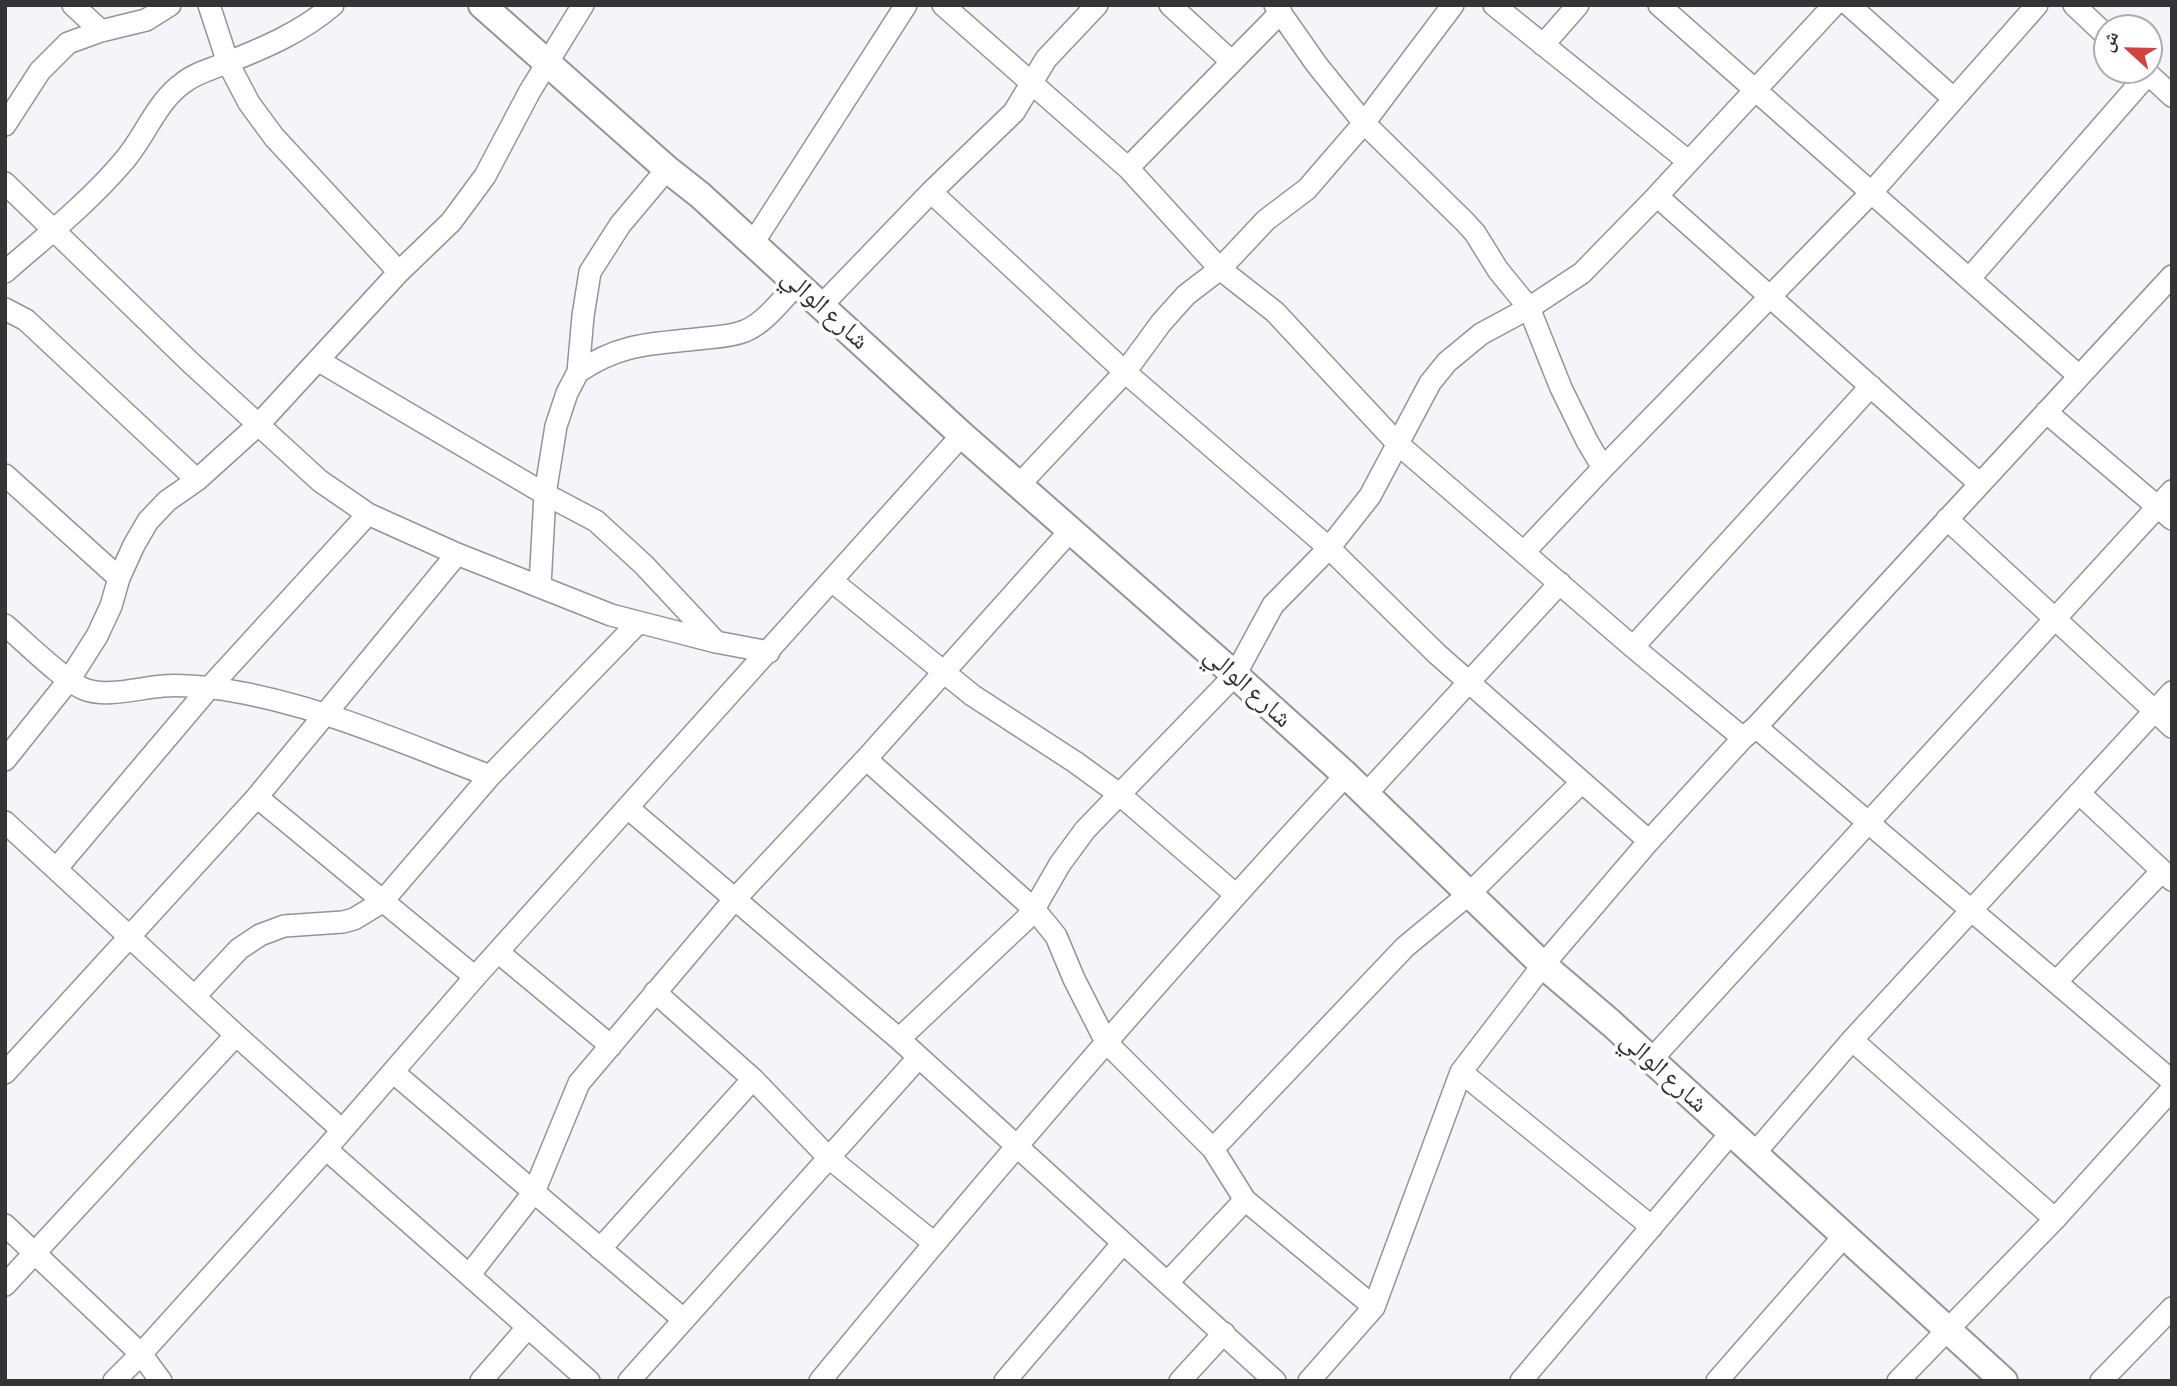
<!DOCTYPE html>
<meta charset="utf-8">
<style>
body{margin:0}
#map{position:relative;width:2177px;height:1386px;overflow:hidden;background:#f5f5f9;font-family:"Alegreya Sans","Noto Naskh Arabic",sans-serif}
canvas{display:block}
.frame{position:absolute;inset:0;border:7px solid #343335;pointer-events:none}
.north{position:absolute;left:2093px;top:14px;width:70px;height:70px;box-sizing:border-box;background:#fff;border:2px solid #aeadae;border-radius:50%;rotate:292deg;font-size:19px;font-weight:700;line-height:28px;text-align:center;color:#343335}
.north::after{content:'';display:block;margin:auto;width:24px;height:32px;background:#d2433e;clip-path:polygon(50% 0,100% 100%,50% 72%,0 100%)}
</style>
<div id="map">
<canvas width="2177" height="1386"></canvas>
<div class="frame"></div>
<div class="north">ش</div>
</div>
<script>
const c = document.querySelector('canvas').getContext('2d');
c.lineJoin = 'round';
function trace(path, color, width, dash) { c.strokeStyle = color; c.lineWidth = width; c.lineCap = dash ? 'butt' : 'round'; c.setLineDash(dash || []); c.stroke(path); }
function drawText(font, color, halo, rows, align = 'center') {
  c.font = font + ' "Alegreya Sans","Noto Naskh Arabic",sans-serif'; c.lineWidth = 7; c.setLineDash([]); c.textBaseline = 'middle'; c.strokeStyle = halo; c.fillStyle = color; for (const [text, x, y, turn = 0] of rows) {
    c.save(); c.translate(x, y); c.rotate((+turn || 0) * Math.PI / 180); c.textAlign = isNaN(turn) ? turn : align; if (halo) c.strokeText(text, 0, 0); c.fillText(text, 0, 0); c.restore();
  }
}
const minor = new Path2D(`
 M73,5L101,31
 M209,5L228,63L249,103L274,137L399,272
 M943,5L1128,168L1220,269L1275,312L1398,444L1633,647L1743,738
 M1170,5L1232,62
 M1275,5L1317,65L1364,123L1465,222L1475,233L1498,270L1529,308L1561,388L1587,441L1603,468
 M1494,5L1688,161
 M1659,5L2079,376
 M1849,5L1954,99
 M2074,5L2107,36
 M1543,45L1578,5
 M2144,70L2172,96
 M5,125L40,71L68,43L101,31L146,20L170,5
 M1128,168L1281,12
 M5,183L191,363L320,481L368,514L457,554L611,615L716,642L769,652
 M931,192L1125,372L1329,548L1437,654L1649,841
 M1657,196L1980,484
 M753,243L906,5
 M5,272C45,237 88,203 122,163C144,139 156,102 183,83C195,73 212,69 226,63C264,48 302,32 333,5
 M1969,279L2148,74
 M821,306L931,192L1014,112L1046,59L1097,5
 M5,309L26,320L197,480
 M319,361L545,494L596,521L644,565L716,642
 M578,372C619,344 649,344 697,339C713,337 730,337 745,331C766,322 781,300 797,284
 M2046,412L2172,519
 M5,475L119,578
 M1018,486L1125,372L1161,323L1186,295L1220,269L1266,220L1307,189L1364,123L1453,5
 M1947,519L2172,727
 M1524,552L1603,468L1871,193L2037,5
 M832,581L972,695L1075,762L1119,794L1235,894
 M540,586L545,494L556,426L567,393L578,372L583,316L590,272L620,225L667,169
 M5,625C23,640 64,681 84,689C107,698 138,688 163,686C182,684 203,687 221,689C317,704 400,742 490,776
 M1633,647L1871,386
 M1756,727L2172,1081
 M866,759L1034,909L1056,936L1074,979L1106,1042L1213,1149L1245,1200L1374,1307
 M5,760L69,680L97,636L111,606L119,578L134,545L148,521L167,501L197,480L259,424L399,272L451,222L485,176L530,91L583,5
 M2079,793L2172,880
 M1366,794L1560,583
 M257,797L475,977
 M628,808L899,1039L1275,1381
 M5,822L236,1035L342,1130
 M56,869L209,688L368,514
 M498,952L611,1046
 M2056,982L2162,871
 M655,992L753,1079L828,1157L934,1243
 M195,996L239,949L260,935L284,926L343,922L354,919L382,902L490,776L638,623
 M899,1039L1025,920L1034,909L1060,864L1085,830L1235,675L1273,605L1329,548L1370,496L1430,383L1447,362L1481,334L1529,308L1582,273L1657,196L1834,5
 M1852,1040L2055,1219
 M1651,1060L2172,491
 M393,1072L683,1319
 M1461,1072L1652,1227
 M5,1073L257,797L457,554
 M326,1149L589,1381
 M1213,1149L1405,947L1469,894L1582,782
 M1754,1154L1852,1040L2172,692
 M5,1225L141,1354L161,1381
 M600,1249L753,1079
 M470,1274L534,1192L579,1083L734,900L866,759L1070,531
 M1167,1283L1245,1200
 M5,1285L236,1035
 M114,1381L141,1354L326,1149L475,977L962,435
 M481,1381L528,1327
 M629,1381L919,1057
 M820,1381C990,1175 1164,971 1346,775
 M1005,1381L1123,1243
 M1180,1381L1224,1333
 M1309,1381L1374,1307L1461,1072L1543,965L1649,841L1743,738L1756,727L2172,276
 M1521,1381L1731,1133
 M1717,1381L1845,1235
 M1898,1381L2055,1219L2172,1089
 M2101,1381L2172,1308`);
const major = new Path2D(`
 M482,5L667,169L700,195L962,435L1235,675L1346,775L1543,965L1611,1023L2004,1381`);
trace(minor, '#949497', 24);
trace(major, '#949497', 30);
trace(minor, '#fff', 21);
trace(major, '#fff', 26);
drawText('26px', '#343335', '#fff', [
 ["شارع الوالي",825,309,42],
 ["شارع الوالي",1248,687,42],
 ["شارع الوالي",1664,1072,42]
]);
</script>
